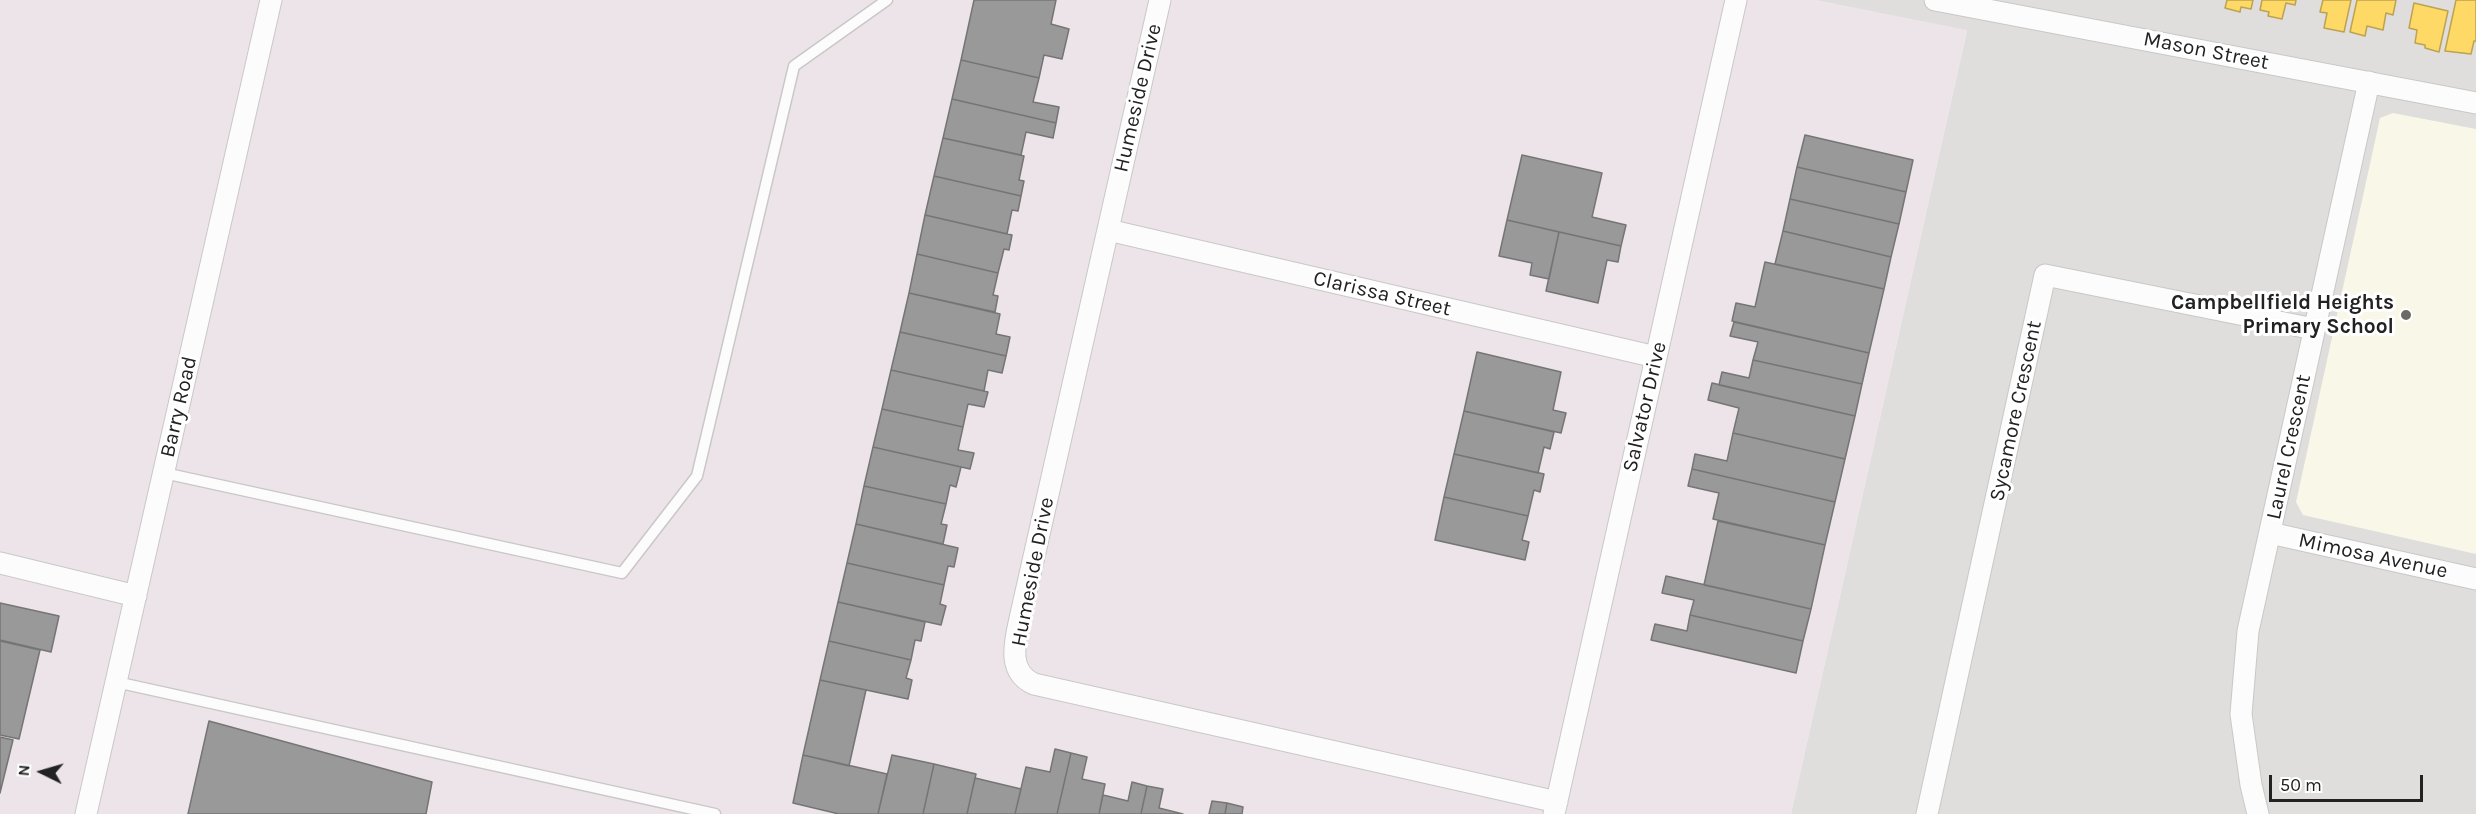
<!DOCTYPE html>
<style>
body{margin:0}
#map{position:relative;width:2476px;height:814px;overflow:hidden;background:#f0eeeb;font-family:Karla,sans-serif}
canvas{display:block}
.north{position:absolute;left:12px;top:742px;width:60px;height:60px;-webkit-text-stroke:4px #fff;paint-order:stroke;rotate:275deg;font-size:16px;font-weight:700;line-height:24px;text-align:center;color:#222}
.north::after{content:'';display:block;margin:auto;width:21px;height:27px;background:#222;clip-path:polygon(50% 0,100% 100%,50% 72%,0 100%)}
.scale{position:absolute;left:2269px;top:775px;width:154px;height:27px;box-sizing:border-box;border:3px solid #222;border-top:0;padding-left:8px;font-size:18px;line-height:21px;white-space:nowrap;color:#222;-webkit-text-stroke:4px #fff;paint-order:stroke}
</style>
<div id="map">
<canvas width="2476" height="814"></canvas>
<div class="north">N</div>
<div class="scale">50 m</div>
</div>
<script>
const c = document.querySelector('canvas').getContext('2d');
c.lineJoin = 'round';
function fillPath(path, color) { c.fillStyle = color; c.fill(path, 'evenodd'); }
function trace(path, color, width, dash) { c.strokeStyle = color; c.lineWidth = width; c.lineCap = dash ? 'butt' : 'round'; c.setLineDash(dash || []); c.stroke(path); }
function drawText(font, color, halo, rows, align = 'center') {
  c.font = font + ' Karla,sans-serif'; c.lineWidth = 6; c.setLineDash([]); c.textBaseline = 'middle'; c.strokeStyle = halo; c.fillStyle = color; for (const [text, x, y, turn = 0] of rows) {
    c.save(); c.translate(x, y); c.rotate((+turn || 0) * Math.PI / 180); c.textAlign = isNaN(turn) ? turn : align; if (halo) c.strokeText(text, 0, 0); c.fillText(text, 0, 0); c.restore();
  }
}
fillPath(new Path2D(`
 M1815,0H2476V814H1791L1967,31Z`), '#dfdedc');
fillPath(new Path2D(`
 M0,0H1815L1967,30L1791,814H0Z`), '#ede4e9');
fillPath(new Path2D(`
 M2393,113L2476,129V554L2303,515L2296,502L2380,118Z`), '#f8f7e8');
const homes = new Path2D(`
 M2227,0H2253L2251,9L2241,7L2240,12L2225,8Z
 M2262,0H2296L2295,5L2286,3L2282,19L2268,16L2269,12L2260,10Z
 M2323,0H2351L2344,32L2324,28L2327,13L2320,12Z
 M2357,0H2396L2393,15L2386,13L2383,30L2367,26L2365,36L2350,32Z
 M2456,0H2476V41H2474L2471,54L2445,51Z
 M2414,3L2448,11L2439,52L2425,48V45L2415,43L2417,30L2409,28Z`);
fillPath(homes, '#ffd966');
trace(homes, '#bda252', 1.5);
const industry = new Path2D(`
 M974,0H1056L1051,24L1069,29L1062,59L1044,55L1039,78L961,60Z
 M961,60L1039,78L1033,102L1059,107L1056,123L952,99Z
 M952,99L1056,123L1053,138L1026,132L1021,155L943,138Z
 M1805,135L1913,160L1906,192L1797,167Z
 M943,138L1024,156L1019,180L1024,181L1021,196L934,176Z
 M1522,155L1602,173L1592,217L1626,225L1621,246L1507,220Z
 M1797,167L1906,192L1899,224L1790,199Z
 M934,176L1021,196L1018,211L1012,210L1007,234L925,215Z
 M1790,199L1899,224L1891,257L1783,231Z
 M925,215L1012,235L1009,250L1004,249L998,273L917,254Z
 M1507,220L1559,232L1549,279L1530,275L1532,263L1499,256Z
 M1783,231L1891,257L1884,289L1775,264Z
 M1559,232L1621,246L1618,262L1607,260L1598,303L1546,291Z
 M917,254L998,273L993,295L998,296L995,312L909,293Z
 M1765,262L1884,289L1869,353L1732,321L1736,303L1755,307Z
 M909,293L1000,314L996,334L1010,337L1006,356L900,332Z
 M1734,322L1869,353L1862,384L1753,360L1758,342L1730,336Z
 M900,332L1006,356L1002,373L988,370L984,391L891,370Z
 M1477,352L1561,372L1553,410L1566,413L1561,433L1464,411Z
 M1753,360L1862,384L1855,416L1719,385L1722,372L1749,378Z
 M891,370L988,392L984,407L968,404L963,427L882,409Z
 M1712,383L1855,416L1845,459L1733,433L1739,408L1708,400Z
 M882,409L963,427L958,450L974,453L970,469L873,447Z
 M1464,411L1554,432L1550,449L1544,447L1538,473L1454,454Z
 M1733,433L1845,459L1835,502L1692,469L1695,454L1727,461Z
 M873,447L961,467L956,487L950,485L946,504L864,486Z
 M1454,454L1544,474L1540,492L1534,490L1528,516L1444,497Z
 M1692,469L1835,502L1825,545L1713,519L1719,493L1688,486Z
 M864,486L946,504L941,524L947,525L943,544L856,524Z
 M1444,497L1528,516L1522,540L1529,542L1525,560L1435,540Z
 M1718,521L1825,545L1811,609L1704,585Z
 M856,524L958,548L954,567L948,566L944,585L847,563Z
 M847,563L944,585L940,604L946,606L941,625L838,602Z
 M1666,576L1811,609L1803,641L1690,615L1694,600L1662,593Z
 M838,602L925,622L921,641L915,640L911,660L829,641Z
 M0,603L59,616L51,652L0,640Z
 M1690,615L1803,641L1796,673L1651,640L1655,624L1687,631Z
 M0,641L40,650L19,739L0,735Z
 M829,641L911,660L906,678L912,680L908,699L820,680Z
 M820,680L866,690L849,766L803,755Z
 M209,721L432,782L426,814H188Z
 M0,737L13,740L0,793Z
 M1055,749L1071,753L1057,814H1015L1026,767L1050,772Z
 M1071,753L1087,757L1082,779L1105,784L1099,814H1057Z
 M803,755L887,774L878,814H839L793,803Z
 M892,755L934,764L923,814H878Z
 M934,764L976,774L967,814H923Z
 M975,778L1021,789L1015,814H967Z
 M1132,782L1147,786L1141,814H1099L1103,795L1128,801Z
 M1147,786L1163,789L1159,808L1183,814H1141Z
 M1212,801L1227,803L1225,814H1209Z
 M1227,803L1243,807L1242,814H1225Z`);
fillPath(industry, '#999');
trace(industry, '#757575', 1.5);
const service = new Path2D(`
 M164,473L622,573L697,476L794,66L887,0
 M116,682L715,814`);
const minor = new Path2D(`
 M1160,0L1021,614C1016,638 1005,671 1034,684L1557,802
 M1935,0L2476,103
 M1108,230L1656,357
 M2270,533L2476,579
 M0,563L136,596
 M86,814L271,0
 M1554,814L1736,0
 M1927,814L2045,275L2314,329
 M2258,814L2251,785L2241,714L2248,631L2369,82`);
trace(service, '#c9c8c7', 13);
trace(minor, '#c9c8c7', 23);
trace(service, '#fdfcfc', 10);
trace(minor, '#fdfcfc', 21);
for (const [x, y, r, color] of [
 [2406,315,6,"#6a6968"]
]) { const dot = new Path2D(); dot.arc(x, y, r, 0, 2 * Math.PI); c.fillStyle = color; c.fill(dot); trace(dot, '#fff', 2); }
drawText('21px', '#222', '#fff', [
 ["Mason Street",2206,51,11],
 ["Humeside Drive",1138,98,-77],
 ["Clarissa Street",1382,294,13],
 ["Barry Road",179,407,-77],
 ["Salvator Drive",1645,407,-77],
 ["Sycamore Crescent",2016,411,-78],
 ["Laurel Crescent",2289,447,-78],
 ["Mimosa Avenue",2373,556,12],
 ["Humeside Drive",1033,572,-79]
]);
drawText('bold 21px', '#222', '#fff', [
 ["Campbellfield Heights",2394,303],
 ["Primary School",2394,327]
], 'right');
</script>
